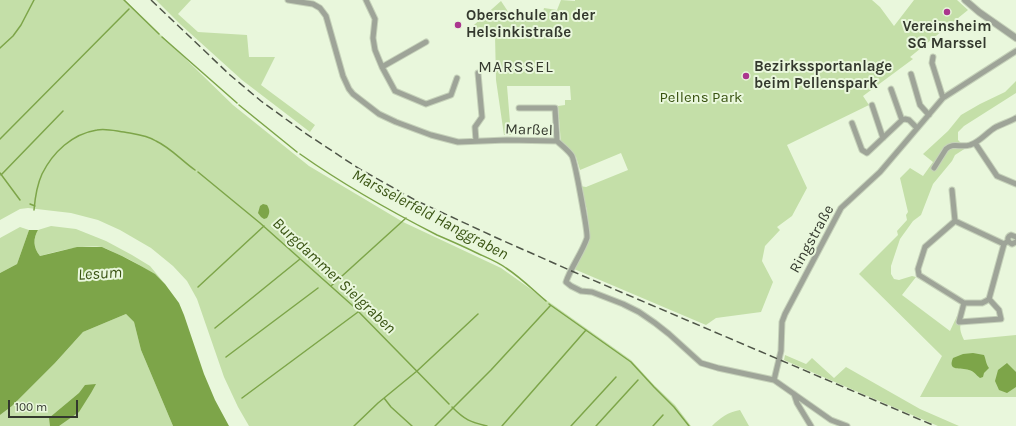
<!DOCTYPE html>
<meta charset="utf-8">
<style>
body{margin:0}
#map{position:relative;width:1016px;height:426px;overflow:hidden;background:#e9f7dc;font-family:Karla,sans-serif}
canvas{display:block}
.scale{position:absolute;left:8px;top:400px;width:70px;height:18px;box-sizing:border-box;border:2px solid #34392e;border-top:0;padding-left:5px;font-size:12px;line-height:14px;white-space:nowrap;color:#34392e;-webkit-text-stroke:3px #e9f7dc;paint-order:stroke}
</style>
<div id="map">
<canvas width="1016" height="426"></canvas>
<div class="scale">100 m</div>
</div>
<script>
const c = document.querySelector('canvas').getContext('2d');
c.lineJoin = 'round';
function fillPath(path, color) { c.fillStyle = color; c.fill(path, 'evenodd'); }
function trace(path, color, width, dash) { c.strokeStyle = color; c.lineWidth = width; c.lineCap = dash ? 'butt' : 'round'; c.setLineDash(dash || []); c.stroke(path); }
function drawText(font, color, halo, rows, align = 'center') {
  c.font = font + ' Karla,sans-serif'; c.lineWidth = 4; c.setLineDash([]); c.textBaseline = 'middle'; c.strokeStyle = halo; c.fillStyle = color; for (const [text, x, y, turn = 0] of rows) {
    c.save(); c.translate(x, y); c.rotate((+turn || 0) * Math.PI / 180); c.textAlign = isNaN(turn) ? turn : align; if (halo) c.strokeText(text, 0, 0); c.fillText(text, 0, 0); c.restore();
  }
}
fillPath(new Path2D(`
 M0,0H125L233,105L309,166L403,222L501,268L631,360L654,385L675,405L691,426H249L238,407L224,377L197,299L187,281L173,266L151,248L120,230L98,220L71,213L28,208L20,209L0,220Z
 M156,0H191L178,14L198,32L247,35L249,57H275L261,85L315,125L310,132L242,80L180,24Z
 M561,0L575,1V0H872L880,7L894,26L914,0H957L968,10L910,57L913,59L863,96L869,105L787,145L807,188L792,216L777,227L780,230L765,246L762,261L773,282L761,312L716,318L706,325L574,269L589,236L587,210L580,186L586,187L628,170L621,153L580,170L576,157L561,143L558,106L565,105V100H571L570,86H507L511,135H504L496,80L495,35L489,30L468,36L466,32L501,1L511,16L542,17L544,8L557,10Z
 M1016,81V93L964,126L958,132V140L961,143L969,146L955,155L952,161L933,184L921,215L913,221L900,239L891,266V274L894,279L899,280L912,276L916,277L902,295L950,331L957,316L962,319C959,328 960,331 964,340L1016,335V397H920L942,356L859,274L898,235L897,231L907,220L906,215L908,212L900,178L910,168L923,176L933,162L923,154L948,131L961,115L980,104L1005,92Z
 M51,226L76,229L106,241L132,255L150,266L165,284C150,270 134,261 115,253C111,251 106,248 101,247C80,245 60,251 40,256C33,247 33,239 38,230Z
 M20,227L29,230L17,264L0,273V238Z
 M126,314L134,322L141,350L173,426H0V415L12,406L55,363L83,332Z
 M785,355L806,364L812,358L834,378L846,367L920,409L959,426H938L844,386L784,360Z
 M740,410L749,426H712C720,418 728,412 740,410Z`), '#c4dfa8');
fillPath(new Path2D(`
 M263,204L267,205C270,210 270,213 267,218L264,219L261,217L258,213L260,206Z
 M29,230H38C33,239 33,247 40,256L77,247H102L122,256L141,266L155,274L165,284L179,303L184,315L204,374L215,400L229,426H173L141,350L134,322L126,314L83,332L55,363L12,406L0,415V273L17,264Z
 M973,353L984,355C986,360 986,364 989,368L984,373L983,377L980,378C976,375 974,371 969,370C961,367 947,372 953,358L963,354Z
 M1007,363L1016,372V387L1007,393L999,390L995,381L998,370Z
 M96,384L91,393L79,412L59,426H50L49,418L79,393L85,385Z`), '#7da549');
trace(new Path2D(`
 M124,0L159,34
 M162,37L237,103
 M0,48L13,36L21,25L34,0
 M239,105L297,152
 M0,139L129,9
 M300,154C344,185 390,211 437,235C451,241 465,247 479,254C488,258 498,262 506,268C520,277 533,290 546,301
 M198,172L260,223L353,306L449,404
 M0,173L20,200
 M1,175L63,111
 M30,204L35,206
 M34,210C35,198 37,185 42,174C53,152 72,134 97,130C105,128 116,131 124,132C135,134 147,135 156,141C171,148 182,161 195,170
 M331,286L406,218
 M198,287L264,226
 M549,304L631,362L654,387L674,407L689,426
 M215,328L300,259
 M226,357L318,288
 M242,398L358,312
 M384,398L391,407L412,426
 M452,407C465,420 470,422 487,426
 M354,426L378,403L417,371L478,314
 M435,426L491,370L550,306
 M502,426L586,330
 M571,426L616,377
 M596,426L638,380
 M653,426L663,415`), '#7da549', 1.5);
const minor = new Path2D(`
 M288,0L313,4L320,8L326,16L343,76L349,89L353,94L379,114L396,122L431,135L458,142L507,140L557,141C561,145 569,151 572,156C575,162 588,232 587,238C582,253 571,267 566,282L571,286L581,291L592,292L623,304L639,312L655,323L669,334L701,363L718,368L774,380L831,420L847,426
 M366,0L375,19L373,38L375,50L382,67L395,91L426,104L451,95L457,78
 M933,57L932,63L943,98
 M382,67L426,42
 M911,74L920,105L929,115
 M891,89L902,120
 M872,105L883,138
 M519,108H555L557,141
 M852,123L862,150L867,153L902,120L905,119L909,120L917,128
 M476,141L475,127L482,117L478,73
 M975,143L997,176L1016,184
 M934,168L946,149C953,142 961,148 970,145C980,142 987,132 996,127C1002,124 1009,122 1016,118
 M952,190L955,221L1004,244L1008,241
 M955,221L925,247L918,269L919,275L964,303H982L986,301L989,299L1004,244
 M1016,237L1011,235C1008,236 1007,239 1009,242L1012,244L1016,242
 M964,303L959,322L1001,319L999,310L989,299
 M774,380L781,351L782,322L785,314L841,208L880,172L943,98L1016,51
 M794,394L797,403L811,426`);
const tertiary = new Path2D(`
 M965,0L979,12L1016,38`);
trace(minor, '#c5d1b9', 7);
trace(tertiary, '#c5d1b9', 8);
trace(minor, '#9ea498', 5);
trace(tertiary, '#9ea498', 6);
trace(new Path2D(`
 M151,0L230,75L261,101L305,133L358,168L415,200L497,238L574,272L935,426`), '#4f5548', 1.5, [8, 4]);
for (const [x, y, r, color] of [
 [947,12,4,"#ab368e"],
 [458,25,4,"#ab368e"],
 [746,76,4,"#ab368e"]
]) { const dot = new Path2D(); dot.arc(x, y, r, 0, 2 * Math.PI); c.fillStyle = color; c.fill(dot); trace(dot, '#e9f7dc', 1.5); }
drawText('bold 15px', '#34392e', '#e9f7dc', [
 ["Oberschule an der",466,16],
 ["Helsinkistraße",466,33],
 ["Vereinsheim",947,27,"center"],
 ["SG Marssel",947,44,"center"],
 ["Bezirkssportanlage",754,67],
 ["beim Pellenspark",754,84]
], 'left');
drawText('15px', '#395311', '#e9f7dc', [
 ["Pellens Park",701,98]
]);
drawText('15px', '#34392e', '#e9f7dc', [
 ["Marßel",529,130,2],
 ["Ringstraße",812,239,-61]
]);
c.letterSpacing = '1px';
drawText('16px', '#34392e', '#e9f7dc', [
 ["MARSSEL",516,67]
]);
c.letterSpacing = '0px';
drawText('italic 16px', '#3a5413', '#e9f7dc', [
 ["Marsselerfeld Hanggraben",430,215,28],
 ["Lesum",100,274,-3],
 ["Burgdammer Sielgraben",334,276,43]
]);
</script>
